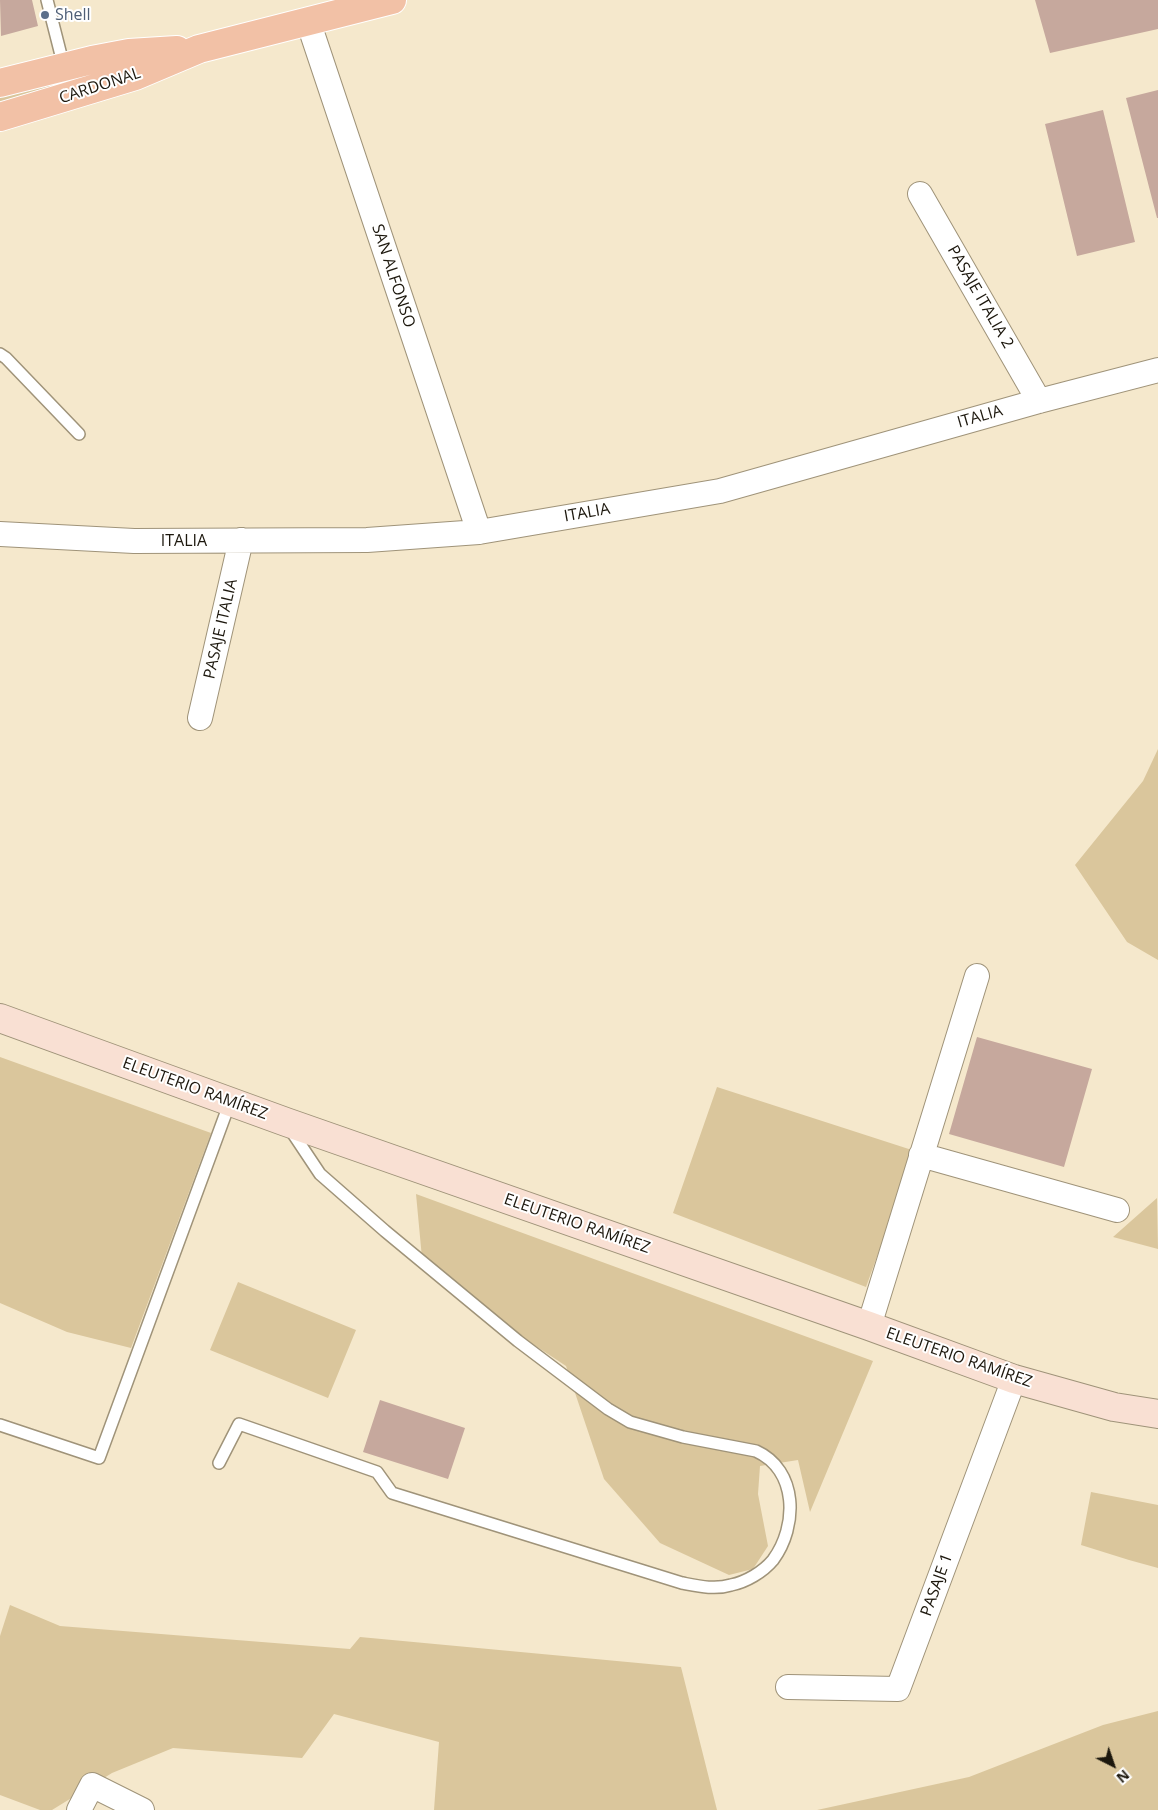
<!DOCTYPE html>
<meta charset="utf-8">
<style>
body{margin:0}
#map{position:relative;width:1158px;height:1810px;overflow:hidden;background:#f5e8cc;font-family:"Open Sans",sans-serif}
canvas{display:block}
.north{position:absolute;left:1088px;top:1740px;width:50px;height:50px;-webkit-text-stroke:4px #fff;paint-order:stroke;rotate:139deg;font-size:14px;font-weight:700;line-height:20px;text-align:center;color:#1c170d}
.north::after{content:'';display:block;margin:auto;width:18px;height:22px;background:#1c170d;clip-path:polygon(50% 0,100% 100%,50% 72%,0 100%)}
</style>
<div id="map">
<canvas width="1158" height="1810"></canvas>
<div class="north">N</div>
</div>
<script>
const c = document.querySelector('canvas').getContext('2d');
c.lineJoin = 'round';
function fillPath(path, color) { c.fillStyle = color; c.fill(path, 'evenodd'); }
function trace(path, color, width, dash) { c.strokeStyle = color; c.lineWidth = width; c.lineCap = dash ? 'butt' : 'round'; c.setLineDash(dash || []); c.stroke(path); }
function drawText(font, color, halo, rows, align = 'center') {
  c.font = font + ' "Open Sans",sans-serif'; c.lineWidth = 4; c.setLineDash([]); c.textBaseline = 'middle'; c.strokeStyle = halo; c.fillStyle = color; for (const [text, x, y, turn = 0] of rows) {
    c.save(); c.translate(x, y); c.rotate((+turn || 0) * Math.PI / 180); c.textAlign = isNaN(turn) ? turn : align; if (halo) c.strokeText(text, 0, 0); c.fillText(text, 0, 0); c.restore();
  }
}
fillPath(new Path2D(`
 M118,66L0,106V94Z
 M1158,749V960L1127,942L1075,865L1143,781Z
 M0,1057L211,1133L131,1348L67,1332L0,1303Z
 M717,1087L915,1151L866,1287L673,1213Z
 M416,1194L873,1361L810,1512L798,1460L760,1466L758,1494L768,1546L753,1569L729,1575L660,1543L604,1479L566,1366L504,1325L422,1258Z
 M1157,1198L1158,1249L1113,1237Z
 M238,1282L356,1330L328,1398L210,1350Z
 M1091,1492L1158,1505V1568L1129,1560L1081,1545Z
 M10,1605L60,1626L350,1649L360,1637L681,1667L717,1810H434L439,1742L334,1714L302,1758L173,1748L112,1773L52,1810H40L0,1795V1636Z
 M1158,1711V1810H817L969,1777L1103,1725Z`), '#dac69c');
fillPath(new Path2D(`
 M0,0H32L38,26L1,36Z
 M1035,0H1158V29L1050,53Z
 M1158,90V218H1157L1126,98Z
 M1103,110L1135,242L1077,256L1045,124Z
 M977,1037L1092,1069L1064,1167L949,1134Z
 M380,1400L465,1428L448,1479L363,1452Z`), '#c6a89d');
const lane = new Path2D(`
 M47,0L64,67
 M0,354L6,358L79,434
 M0,1425L99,1458L230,1102
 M219,1463L239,1424L377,1472L392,1493L682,1583C698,1586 715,1590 731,1585C746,1582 763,1572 773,1560C798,1526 798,1470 756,1451L683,1437L630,1422L608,1409L518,1341L385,1231L320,1174L290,1129`);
const street = new Path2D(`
 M308,21L479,532
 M920,194L1039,401
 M0,534L134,541L367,540L479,532L720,491L1039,401L1158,370
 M200,718L241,540
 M921,1155L1117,1210
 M869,1326L977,976
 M788,1687L898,1689L1014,1379
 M79,1810L92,1785L142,1810`);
const secondary = new Path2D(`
 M0,1018L286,1122L869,1326L1014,1379L1114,1407L1158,1414`);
const primary = new Path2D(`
 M0,83L92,60L129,53L177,50
 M0,117L135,76L199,49L392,0`);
trace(lane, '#9f9379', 14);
trace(street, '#9f9379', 26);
trace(secondary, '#9f9379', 30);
trace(primary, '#fff', 30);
trace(lane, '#fff', 11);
trace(street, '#fff', 24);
trace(secondary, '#f9e0d3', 28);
trace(primary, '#f2c1a6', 28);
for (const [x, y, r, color] of [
 [45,15,5,"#5c6f8a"]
]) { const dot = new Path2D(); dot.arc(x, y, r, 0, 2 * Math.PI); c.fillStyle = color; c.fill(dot); trace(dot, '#fff', 2); }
drawText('16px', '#4e5e75', '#fff', [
 ["Shell",55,15]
], 'left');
drawText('16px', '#1c170d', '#fff', [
 ["CARDONAL",100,86,-18],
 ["SAN ALFONSO",393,276,72],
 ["PASAJE ITALIA 2",980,297,60],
 ["ITALIA",980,417,-16],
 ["ITALIA",587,513,-10],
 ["ITALIA",184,541],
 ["PASAJE ITALIA",221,629,-77],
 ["ELEUTERIO RAMÍREZ",195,1089,20],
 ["ELEUTERIO RAMÍREZ",577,1224,19],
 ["ELEUTERIO RAMÍREZ",959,1358,19],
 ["PASAJE 1",937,1585,-70]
]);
</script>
